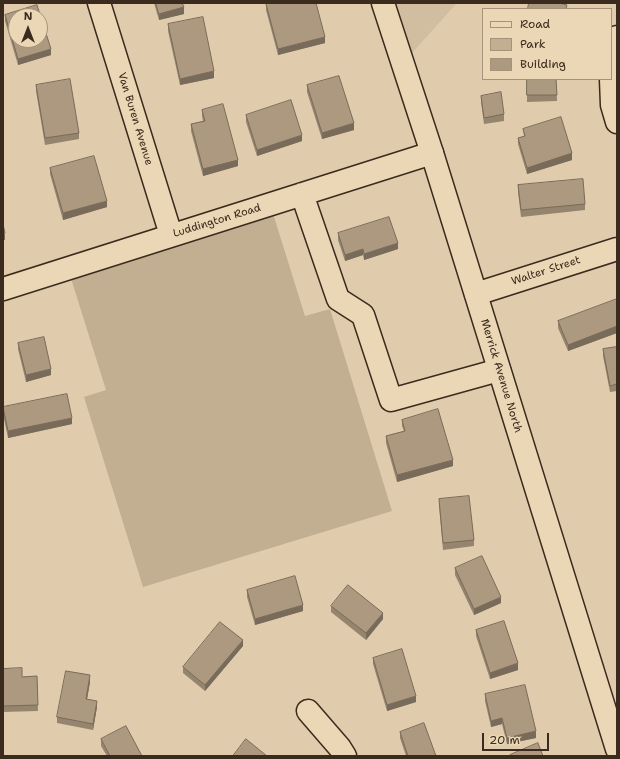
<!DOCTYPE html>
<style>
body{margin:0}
#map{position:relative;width:620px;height:759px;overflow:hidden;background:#e0ccac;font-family:"Shantell Sans",sans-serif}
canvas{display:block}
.frame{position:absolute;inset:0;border:4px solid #3b2a1e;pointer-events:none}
.legend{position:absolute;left:482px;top:8px;width:130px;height:72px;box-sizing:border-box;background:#ebd7b5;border:1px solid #a59279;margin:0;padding:5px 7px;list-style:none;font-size:12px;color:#3b2a1e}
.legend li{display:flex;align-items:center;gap:8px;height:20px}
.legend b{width:20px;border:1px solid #a59279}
.north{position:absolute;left:8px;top:8px;width:40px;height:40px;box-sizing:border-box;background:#ebd7b5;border:1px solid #a59279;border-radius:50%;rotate:0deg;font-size:11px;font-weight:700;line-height:16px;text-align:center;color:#3b2a1e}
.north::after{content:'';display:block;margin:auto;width:14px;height:18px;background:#3b2a1e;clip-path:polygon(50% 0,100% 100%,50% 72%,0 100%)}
.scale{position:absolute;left:482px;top:733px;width:67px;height:18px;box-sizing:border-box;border:2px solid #3b2a1e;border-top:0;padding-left:5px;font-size:12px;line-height:14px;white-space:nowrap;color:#3b2a1e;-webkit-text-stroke:3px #ebd7b5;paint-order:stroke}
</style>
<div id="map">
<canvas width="620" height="759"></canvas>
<div class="frame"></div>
<ul class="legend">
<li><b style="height:5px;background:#ebd7b5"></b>Road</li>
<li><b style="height:11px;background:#c2ae91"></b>Park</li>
<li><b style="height:11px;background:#ad9980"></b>Building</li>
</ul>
<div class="north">N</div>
<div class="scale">20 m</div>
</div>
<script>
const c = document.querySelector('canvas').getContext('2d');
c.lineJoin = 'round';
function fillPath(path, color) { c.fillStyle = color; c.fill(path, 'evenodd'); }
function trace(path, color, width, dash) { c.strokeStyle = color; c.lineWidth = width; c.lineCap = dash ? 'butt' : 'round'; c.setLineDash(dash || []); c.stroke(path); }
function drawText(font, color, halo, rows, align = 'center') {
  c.font = font + ' "Shantell Sans",sans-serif'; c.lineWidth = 3; c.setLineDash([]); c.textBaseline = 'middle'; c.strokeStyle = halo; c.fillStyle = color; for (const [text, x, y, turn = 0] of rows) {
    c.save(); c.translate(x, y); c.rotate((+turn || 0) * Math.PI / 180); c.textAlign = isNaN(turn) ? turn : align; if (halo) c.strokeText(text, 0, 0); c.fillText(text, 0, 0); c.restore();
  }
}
fillPath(new Path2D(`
 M383,3H457L403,63Z`), '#d1bd9f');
fillPath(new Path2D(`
 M270,204L305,316L330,309L392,511L143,587L84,397L106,390L68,269Z`), '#c2ae91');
const minor = new Path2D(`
 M99,3L171,235
 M611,62L617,37
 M611,79L612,105L617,122
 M302,194L338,299L363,315L391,400L499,370
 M3,289L432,153
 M476,294L617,249
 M308,711L340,748L345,756`);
const major = new Path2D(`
 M383,3L432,153L617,749`);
trace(minor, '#3b2a1e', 25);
trace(major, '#3b2a1e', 25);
trace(minor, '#ebd7b5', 22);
trace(major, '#ebd7b5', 22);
fillPath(new Path2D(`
 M154,3H182L184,14L159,20Z
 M266,4L325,43L278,55L266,10Z
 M5,15L51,55L18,65L5,21Z
 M168,24L214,78L180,85L168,31Z
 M527,79H556L557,101L527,102Z
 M36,85L79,133V139L45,145L36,91Z
 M307,85L354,130L322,139L307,92Z
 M481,96L504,114V121L484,124L481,102Z
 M202,110L238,166L203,176L191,131V124L203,121L202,116Z
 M246,115L302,141L257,156L246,122Z
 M523,129L572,160L527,174L518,144V138L524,136Z
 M50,168L107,207L63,220L50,174Z
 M518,185L585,204V210L521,217L518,192Z
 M338,233L398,249L364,260L363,255L345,261L338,240Z
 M617,300V333L568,351L558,328V321Z
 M18,343L51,375L26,382L18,349Z
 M617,347V391L610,392L603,356V349Z
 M3,407L72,424L8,438L3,414Z
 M402,420L453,466L397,482L386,443V436L404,431L402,426Z
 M439,499L474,540V546L443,550L439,506Z
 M455,568L501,603L474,615L455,575Z
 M247,590L303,611L255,625L247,597Z
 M331,606L383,619L366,640L331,612Z
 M476,630L518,670L490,679L476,636Z
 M243,646L205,691L183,673V667Z
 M373,658L416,702L387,711L373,664Z
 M3,669L22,677L37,676L38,711L3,712Z
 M90,682L87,699L97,707L93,730L57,723V717Z
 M485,694L536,738L507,744L502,724L491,727L485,701Z
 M400,732L436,756H406L400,738Z
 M101,739L142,756H107L101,746Z`), '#95846e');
fillPath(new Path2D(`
 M184,7V14L159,20V14Z
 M325,37V43L278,55V49Z
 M51,49V55L18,65V59Z
 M214,71V78L180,85V79Z
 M354,123V130L322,139V133Z
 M302,135V141L257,156V150Z
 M572,153V160L527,174V168Z
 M238,160V166L203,176V169Z
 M107,201V207L63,220V213Z
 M5,233V240H3V234Z
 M398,243V249L364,260V254Z
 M363,249V255L345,261V255Z
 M617,326V333L568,351V345Z
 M51,369V375L26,382V375Z
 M72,418V424L8,438V431Z
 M453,460V466L397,482V475Z
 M501,597V603L474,615V609Z
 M303,605V611L255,625V619Z
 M383,613V619L366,640V633Z
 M243,640V646L205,691V685Z
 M518,663V670L490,679V673Z
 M90,675V682L86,705V699Z
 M416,696V702L387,711V705Z
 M97,701V707L93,730V724Z
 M502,718V724L491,727V721Z
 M536,731V738L507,744V738Z`), '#796b5a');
const building = new Path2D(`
 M156,3H182L184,7L159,14Z
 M268,3H316L325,37L278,49L266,4Z
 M529,3H559L567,5L566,9H528Z
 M37,5L51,49L18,59L5,15ZM16,16H40V40H16Z
 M203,17L214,71L180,79L168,24Z
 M339,76L354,123L322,133L307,85Z
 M70,79L79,133L45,138L36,85Z
 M527,79H556L557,95H527Z
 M501,92L504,114L484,118L481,96Z
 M291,100L302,135L257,150L246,115Z
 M223,104L238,160L203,169L191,124L205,121L202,110Z
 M561,117L572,153L527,168L518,138L525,136L523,129Z
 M94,156L107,201L63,213L50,168Z
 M583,179L585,204L521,210L518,185Z
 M389,217L398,243L364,254L363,249L345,255L338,233Z
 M3,224L5,233L3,234Z
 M617,299V326L568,345L558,321Z
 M44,337L51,369L26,375L18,343Z
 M617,347V384L610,386L603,349Z
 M67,394L72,418L8,431L3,407Z
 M438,409L453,460L397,475L386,436L405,431L402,420Z
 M469,496L474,540L443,543L439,499Z
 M482,556L501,597L474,609L455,568Z
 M295,576L303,605L255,619L247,590Z
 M348,585L383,613L366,633L331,606Z
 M504,621L518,663L490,673L476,630Z
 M220,622L243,640L205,685L183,667Z
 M402,649L416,696L387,705L373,658Z
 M22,668V677L37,676L38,705L3,706V669Z
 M66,671L90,675L86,699L97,701L93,724L57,717Z
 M525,685L536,731L507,738L502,718L491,721L485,694Z
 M424,723L436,756H408L400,732Z
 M126,726L142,756H110L101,739Z
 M246,739L267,756H233Z
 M538,743L543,756H510V755Z`);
fillPath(building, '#ad9980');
trace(building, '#796b5a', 1);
drawText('11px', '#3b2a1e', '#ebd7b5', [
 ["Van Buren Avenue",135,119,73],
 ["Luddington Road",217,221,-17],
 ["Walter Street",546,271,-18],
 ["Merrick Avenue North",501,376,73]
]);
</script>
